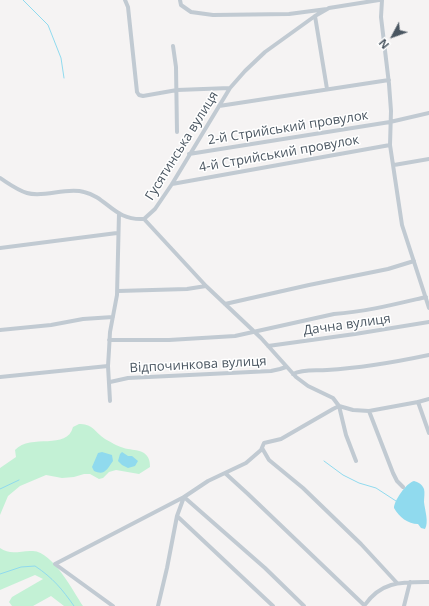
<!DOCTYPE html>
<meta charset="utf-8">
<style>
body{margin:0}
#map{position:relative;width:429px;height:606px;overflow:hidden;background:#f5f3f3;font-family:"Open Sans",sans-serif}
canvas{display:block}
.north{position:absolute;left:373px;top:16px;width:40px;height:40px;-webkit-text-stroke:3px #fff;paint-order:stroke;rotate:229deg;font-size:11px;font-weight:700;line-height:16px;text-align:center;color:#4a5661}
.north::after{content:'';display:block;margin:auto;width:14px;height:18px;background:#4a5661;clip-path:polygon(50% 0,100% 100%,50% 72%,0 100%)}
</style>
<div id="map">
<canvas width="429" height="606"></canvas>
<div class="north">N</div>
</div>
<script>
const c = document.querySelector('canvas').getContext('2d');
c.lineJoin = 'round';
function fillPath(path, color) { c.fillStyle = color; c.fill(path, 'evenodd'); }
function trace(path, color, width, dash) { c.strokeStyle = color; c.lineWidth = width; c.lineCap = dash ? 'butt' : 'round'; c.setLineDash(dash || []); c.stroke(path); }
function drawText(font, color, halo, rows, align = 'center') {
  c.font = font + ' "Open Sans",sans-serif'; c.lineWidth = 3; c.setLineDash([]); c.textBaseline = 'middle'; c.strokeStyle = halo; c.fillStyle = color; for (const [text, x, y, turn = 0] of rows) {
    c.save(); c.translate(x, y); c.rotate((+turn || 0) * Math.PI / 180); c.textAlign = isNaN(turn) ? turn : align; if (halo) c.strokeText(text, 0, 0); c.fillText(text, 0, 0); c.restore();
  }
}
fillPath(new Path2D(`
 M79,424C92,423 95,432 105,439C112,443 121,448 128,449C134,450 139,450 144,453C149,457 150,461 150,467L139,474L116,470L109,472L103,478L99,479L90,474H84L74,477L62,478L46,475L20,486L8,496L0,515V468L16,457L15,450C31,433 67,451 73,427Z
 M0,548C11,556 21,550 33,551C53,552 73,591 83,606H64L51,596L33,606H12L9,602L12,597L43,579L35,575L0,590Z`), '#c3f1d5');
fillPath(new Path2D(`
 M102,452L112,455L113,461C107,469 105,476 94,471L92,467L98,453Z
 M122,452L128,456H132L138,461L135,466L128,468L122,465L118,461L120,454Z
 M414,481C418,482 422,484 424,489C425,493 424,497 424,502C425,511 429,522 425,529L421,528L418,524C408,524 399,517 394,508C394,501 406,483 414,481Z`), '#90daee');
trace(new Path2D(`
 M23,0L48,25L61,58L64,78
 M324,461L343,475L359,483L376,488L396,501
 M0,489L19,480
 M0,574L21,567L35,566C53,578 62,589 74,606`), '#90daee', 1);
trace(new Path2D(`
 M125,0L128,7L137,92L139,95L143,96L177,90L230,88
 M180,0L181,5L191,12L213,15L289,14L327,9
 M382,0L381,17L389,84L391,111L390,145L402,225L429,308
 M315,16L327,89
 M173,46L176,67L177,132
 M219,106L389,80
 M189,154L390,122L429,113
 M394,165L429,159
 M0,178C8,183 17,190 27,193C44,198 66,187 84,192C107,197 114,221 144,219L155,209L172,184L230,88L245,71L265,52L315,16L329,8L379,0
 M172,184L390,145
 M144,219L206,286L261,338L296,377L308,386L333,398L339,406L346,435L356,461
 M0,248L117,233
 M118,291L187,289L206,286
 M225,304L309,285L388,269L414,261
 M0,330L51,325L83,319L113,317
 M109,340H169L235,336L334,314C365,312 396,304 426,297
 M268,346L355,334L429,322
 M293,374C303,369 315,371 327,370C361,368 396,362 429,355
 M0,377L108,366
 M110,382L128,378L271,371L280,369L286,367
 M110,401L108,366L109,350L110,332L117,295L119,213
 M418,402L429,433
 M369,411L393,473L397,481L403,487
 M262,448L269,460L303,488L361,544L397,583
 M225,473L248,494L364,605
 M177,516L273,606
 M113,606L55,564L184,497L208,481L246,463L261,450L264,443L281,439L333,409L339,406L353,410L369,411L418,402L429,399
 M158,606L167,568L177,516L184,497L265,568L304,606
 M364,606C381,581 401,582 429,582
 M404,606L410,582`), '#c1cad2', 4);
drawText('13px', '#4a5661', '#fff', [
 ["2-й Стрийський провулок",288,128,-9],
 ["Гусятинська вулиця",182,146,-58],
 ["4-й Стрийський провулок",279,154,-10],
 ["Дачна вулиця",347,325,-8],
 ["Відпочинкова вулиця",198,365,-3]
]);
</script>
